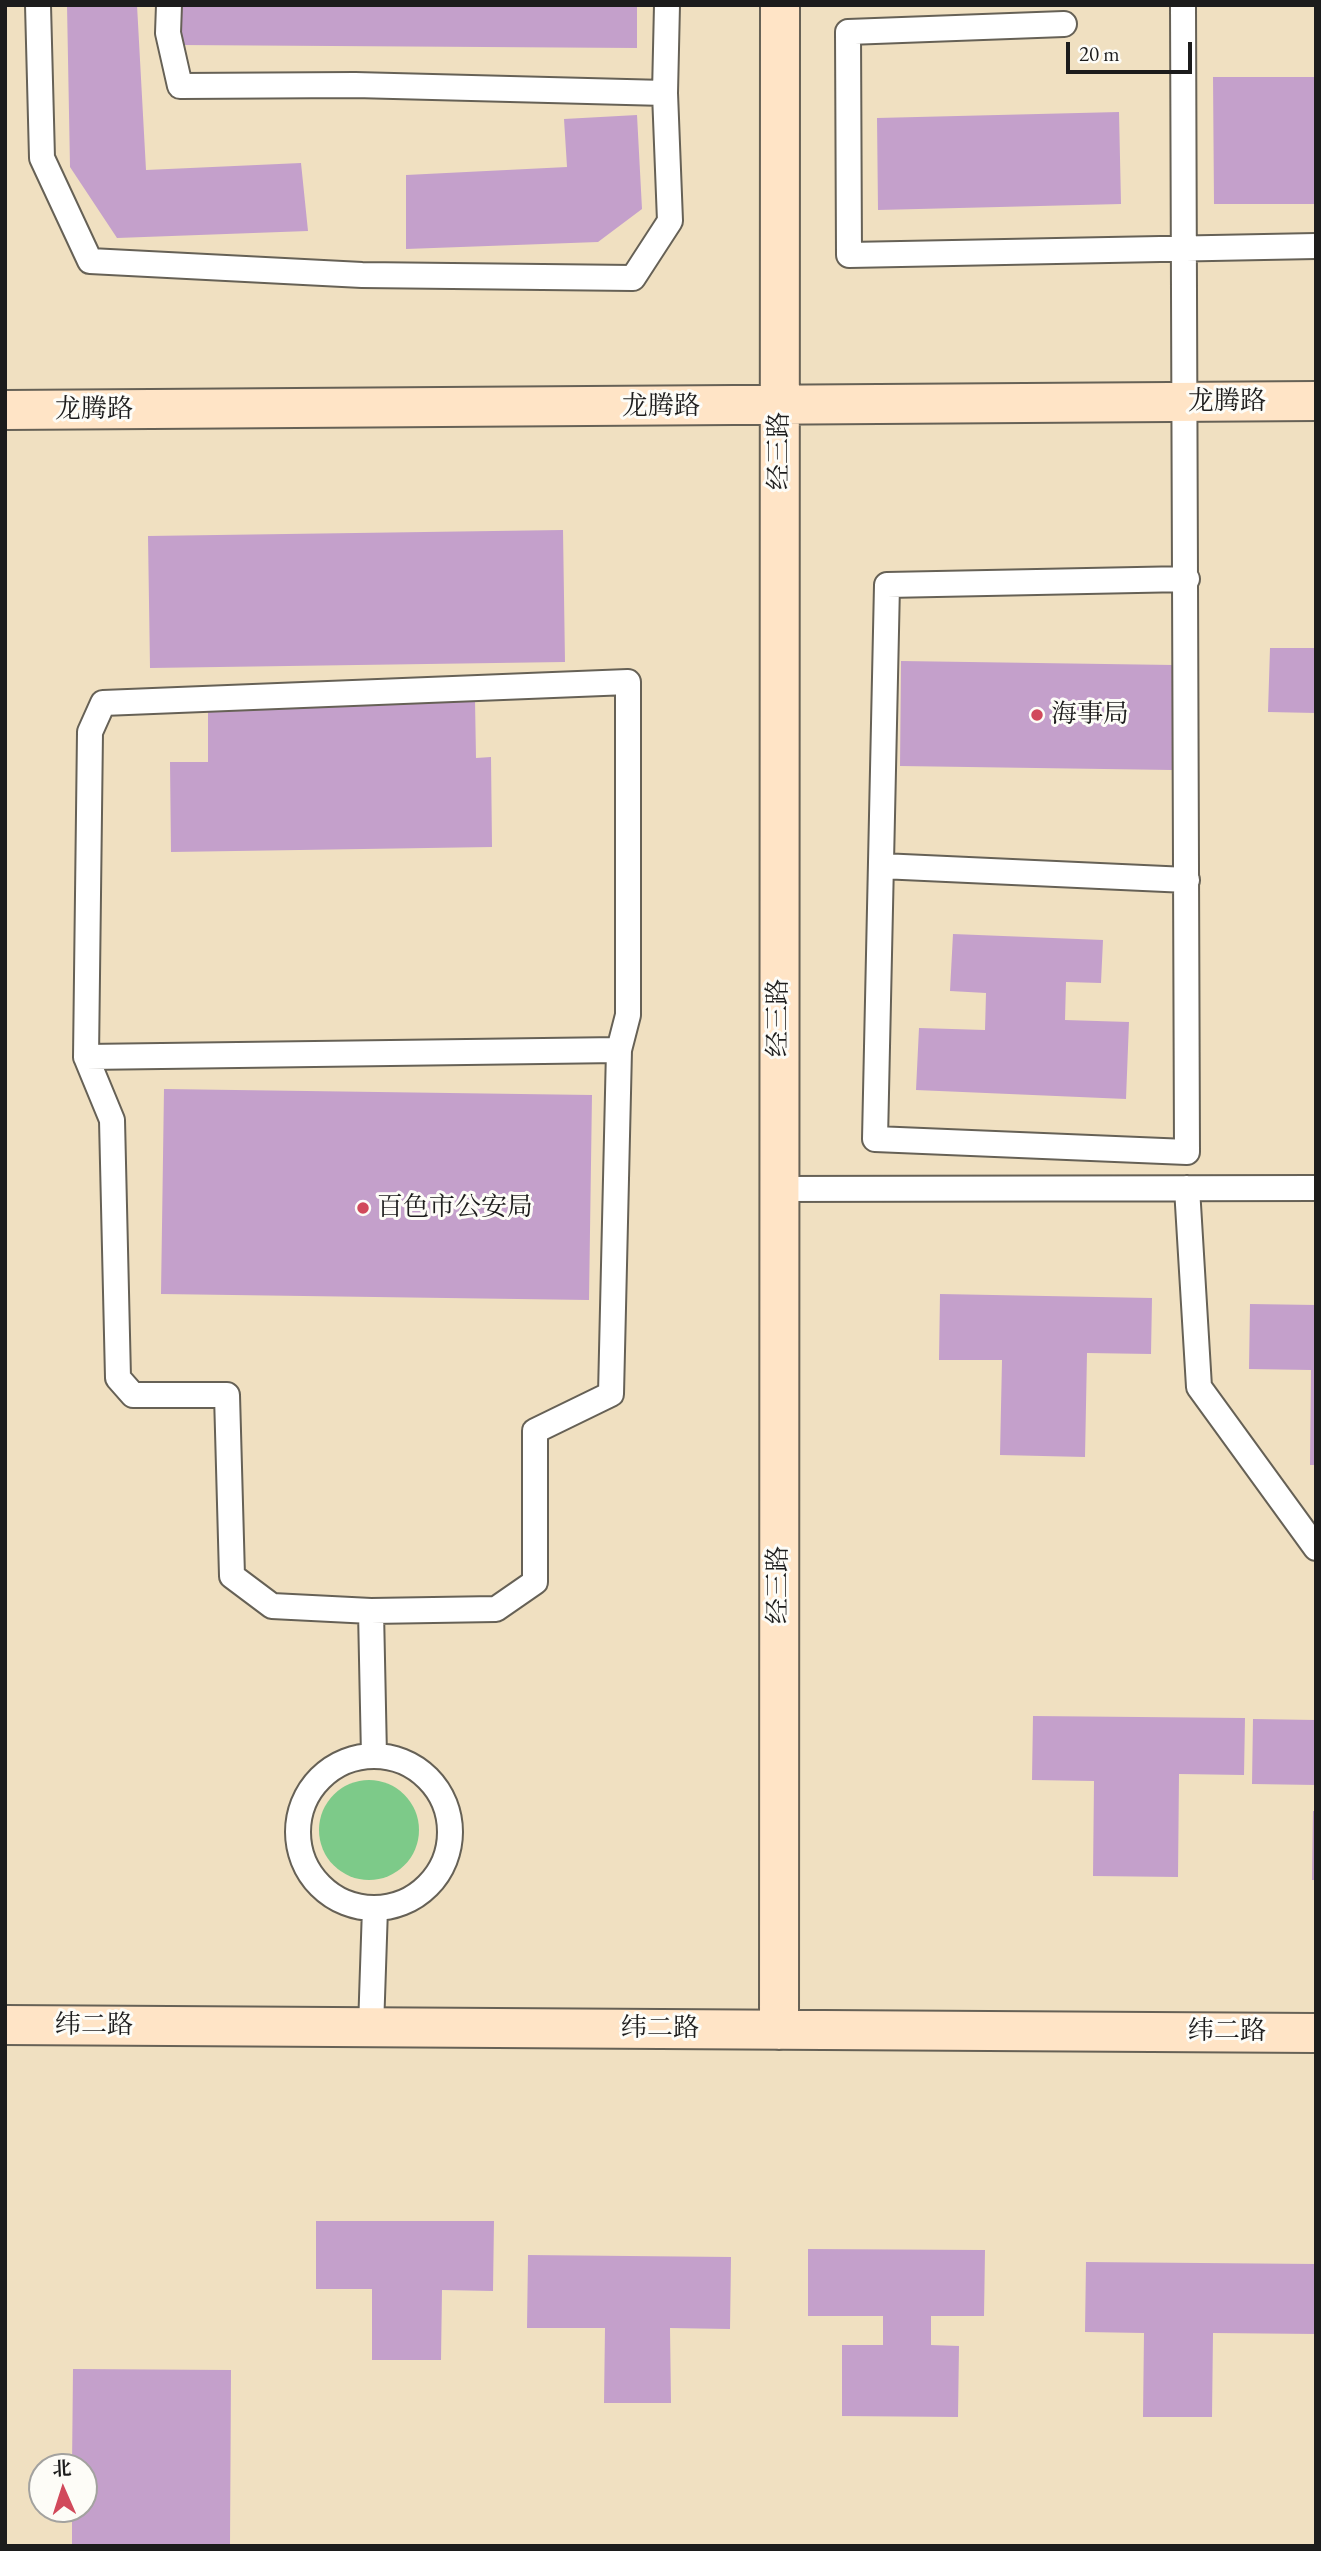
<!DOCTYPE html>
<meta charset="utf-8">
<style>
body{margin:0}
#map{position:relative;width:1321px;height:2551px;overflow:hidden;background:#f0e0c1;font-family:"EB Garamond","Noto Serif SC",serif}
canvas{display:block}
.frame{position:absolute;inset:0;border:7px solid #1c1c1c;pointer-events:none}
.north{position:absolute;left:28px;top:2453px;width:70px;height:70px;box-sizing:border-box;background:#fdfcf7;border:2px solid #a3a29f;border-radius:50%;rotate:357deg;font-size:19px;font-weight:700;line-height:28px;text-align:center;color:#1c1c1c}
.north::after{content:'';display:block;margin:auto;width:24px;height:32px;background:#d1495b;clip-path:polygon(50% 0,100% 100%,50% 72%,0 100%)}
.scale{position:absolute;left:1066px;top:42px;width:126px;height:32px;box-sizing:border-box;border:4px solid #1c1c1c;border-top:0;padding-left:9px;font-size:21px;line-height:24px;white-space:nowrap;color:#1c1c1c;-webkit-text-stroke:5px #fdfcf7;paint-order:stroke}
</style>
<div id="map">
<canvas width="1321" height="2551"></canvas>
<div class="frame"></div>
<div class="north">北</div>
<div class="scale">20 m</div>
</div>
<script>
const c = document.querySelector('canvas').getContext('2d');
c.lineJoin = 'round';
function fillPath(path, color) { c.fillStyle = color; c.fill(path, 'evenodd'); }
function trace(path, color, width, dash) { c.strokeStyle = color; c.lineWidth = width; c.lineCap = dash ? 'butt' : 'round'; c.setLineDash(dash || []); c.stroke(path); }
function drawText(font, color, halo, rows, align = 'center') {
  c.font = font + ' "EB Garamond","Noto Serif SC",serif'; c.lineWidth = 6; c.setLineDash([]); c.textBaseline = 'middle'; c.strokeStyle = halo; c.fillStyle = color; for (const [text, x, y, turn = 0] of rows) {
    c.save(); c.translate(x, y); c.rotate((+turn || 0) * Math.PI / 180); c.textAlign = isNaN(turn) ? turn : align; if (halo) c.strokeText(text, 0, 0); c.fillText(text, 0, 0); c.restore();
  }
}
fillPath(new Path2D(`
 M319 1830a50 50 0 1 1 100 0a50 50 0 1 1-100 0Z`), '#7dca89');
fillPath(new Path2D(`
 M67,5H137L146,170L301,163L308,231L117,238L70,167Z
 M180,5H637V48L179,45Z
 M1213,77H1316V204H1214Z
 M1119,112L1121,204L878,210L877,118Z
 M637,115L642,209L598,242L406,249V175L567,167L564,119Z
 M563,530L565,662L150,668L148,536Z
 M1270,648H1316V713L1268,712Z
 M901,661L1173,665L1172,770L900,766Z
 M475,700L476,758L491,757L492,847L171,852L170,762H208V703Z
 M953,934L1103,940L1101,983L1066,982L1065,1020L1129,1022L1126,1099L916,1090L919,1028L985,1030L986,993L950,991Z
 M164,1089L592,1095L589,1300L161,1294Z
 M940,1294L1152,1298L1151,1354L1087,1353L1085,1457L1000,1455L1002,1360H939Z
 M1250,1304L1316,1305V1465H1310L1311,1370L1249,1369Z
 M1033,1716L1245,1718L1244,1775L1179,1774L1178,1877L1093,1876L1094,1781L1032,1780Z
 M1253,1719L1316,1720V1785L1252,1784Z
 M1313,1811H1316V1880H1312Z
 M316,2221H494L493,2291L442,2290L441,2360H372V2289H316Z
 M808,2249L985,2250L984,2316H931V2345L959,2346L958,2417L842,2416V2345H883V2316H808Z
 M528,2255L731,2257L730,2329L670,2328L671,2403H604L605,2328H527Z
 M1086,2262L1316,2264V2334L1213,2333L1212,2417H1143L1144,2333L1085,2332Z
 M73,2369L231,2370L230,2546H72V2509H84V2467H72Z`), '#c4a0cb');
const lane = new Path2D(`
 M38,5L42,158L90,261L362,275L633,278L670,221L665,93L667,5
 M169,5L168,33L180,86L355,85L665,93
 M1183,5C1187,388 1187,770 1187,1152L875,1139L887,585L1187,579
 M1064,24L848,32L849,255L1316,246
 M881,866L1187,880
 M86,1057L619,1050
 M1187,1188L1199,1387L1316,1548
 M779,1189L1316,1188
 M371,1611L272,1606L232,1576L227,1395H133L118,1378L112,1120L86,1057L90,732L103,703L628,682V1015L619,1050L611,1394L535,1431V1582L496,1609L371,1611L374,1756
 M298 1832a76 76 0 1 1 152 0a76 76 0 1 1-152 0Z
 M371,2028L375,1908`);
const secondary = new Path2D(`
 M5,410L1316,401
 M5,2025L1316,2033
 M779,2030L780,5`);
trace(lane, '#666156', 28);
trace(secondary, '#666156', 42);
trace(lane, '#fff', 24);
trace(secondary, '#ffe4c6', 38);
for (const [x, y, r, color] of [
 [1037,715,7,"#d1495b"],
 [363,1208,7,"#d1495b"]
]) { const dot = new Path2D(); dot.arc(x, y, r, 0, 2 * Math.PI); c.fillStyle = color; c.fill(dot); trace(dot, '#fdfcf7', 2.5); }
drawText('26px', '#1c1c1c', '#fdfcf7', [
 ["龙腾路",1227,402],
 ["龙腾路",661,407],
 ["龙腾路",94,410],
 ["经三路",780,451,-90],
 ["经三路",779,1018,-90],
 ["经三路",779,1585,-90],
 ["纬二路",94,2026],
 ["纬二路",660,2029],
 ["纬二路",1227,2032]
]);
drawText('26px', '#1c1c1c', '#fdfcf7', [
 ["海事局",1051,715],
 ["百色市公安局",377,1208]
], 'left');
</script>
